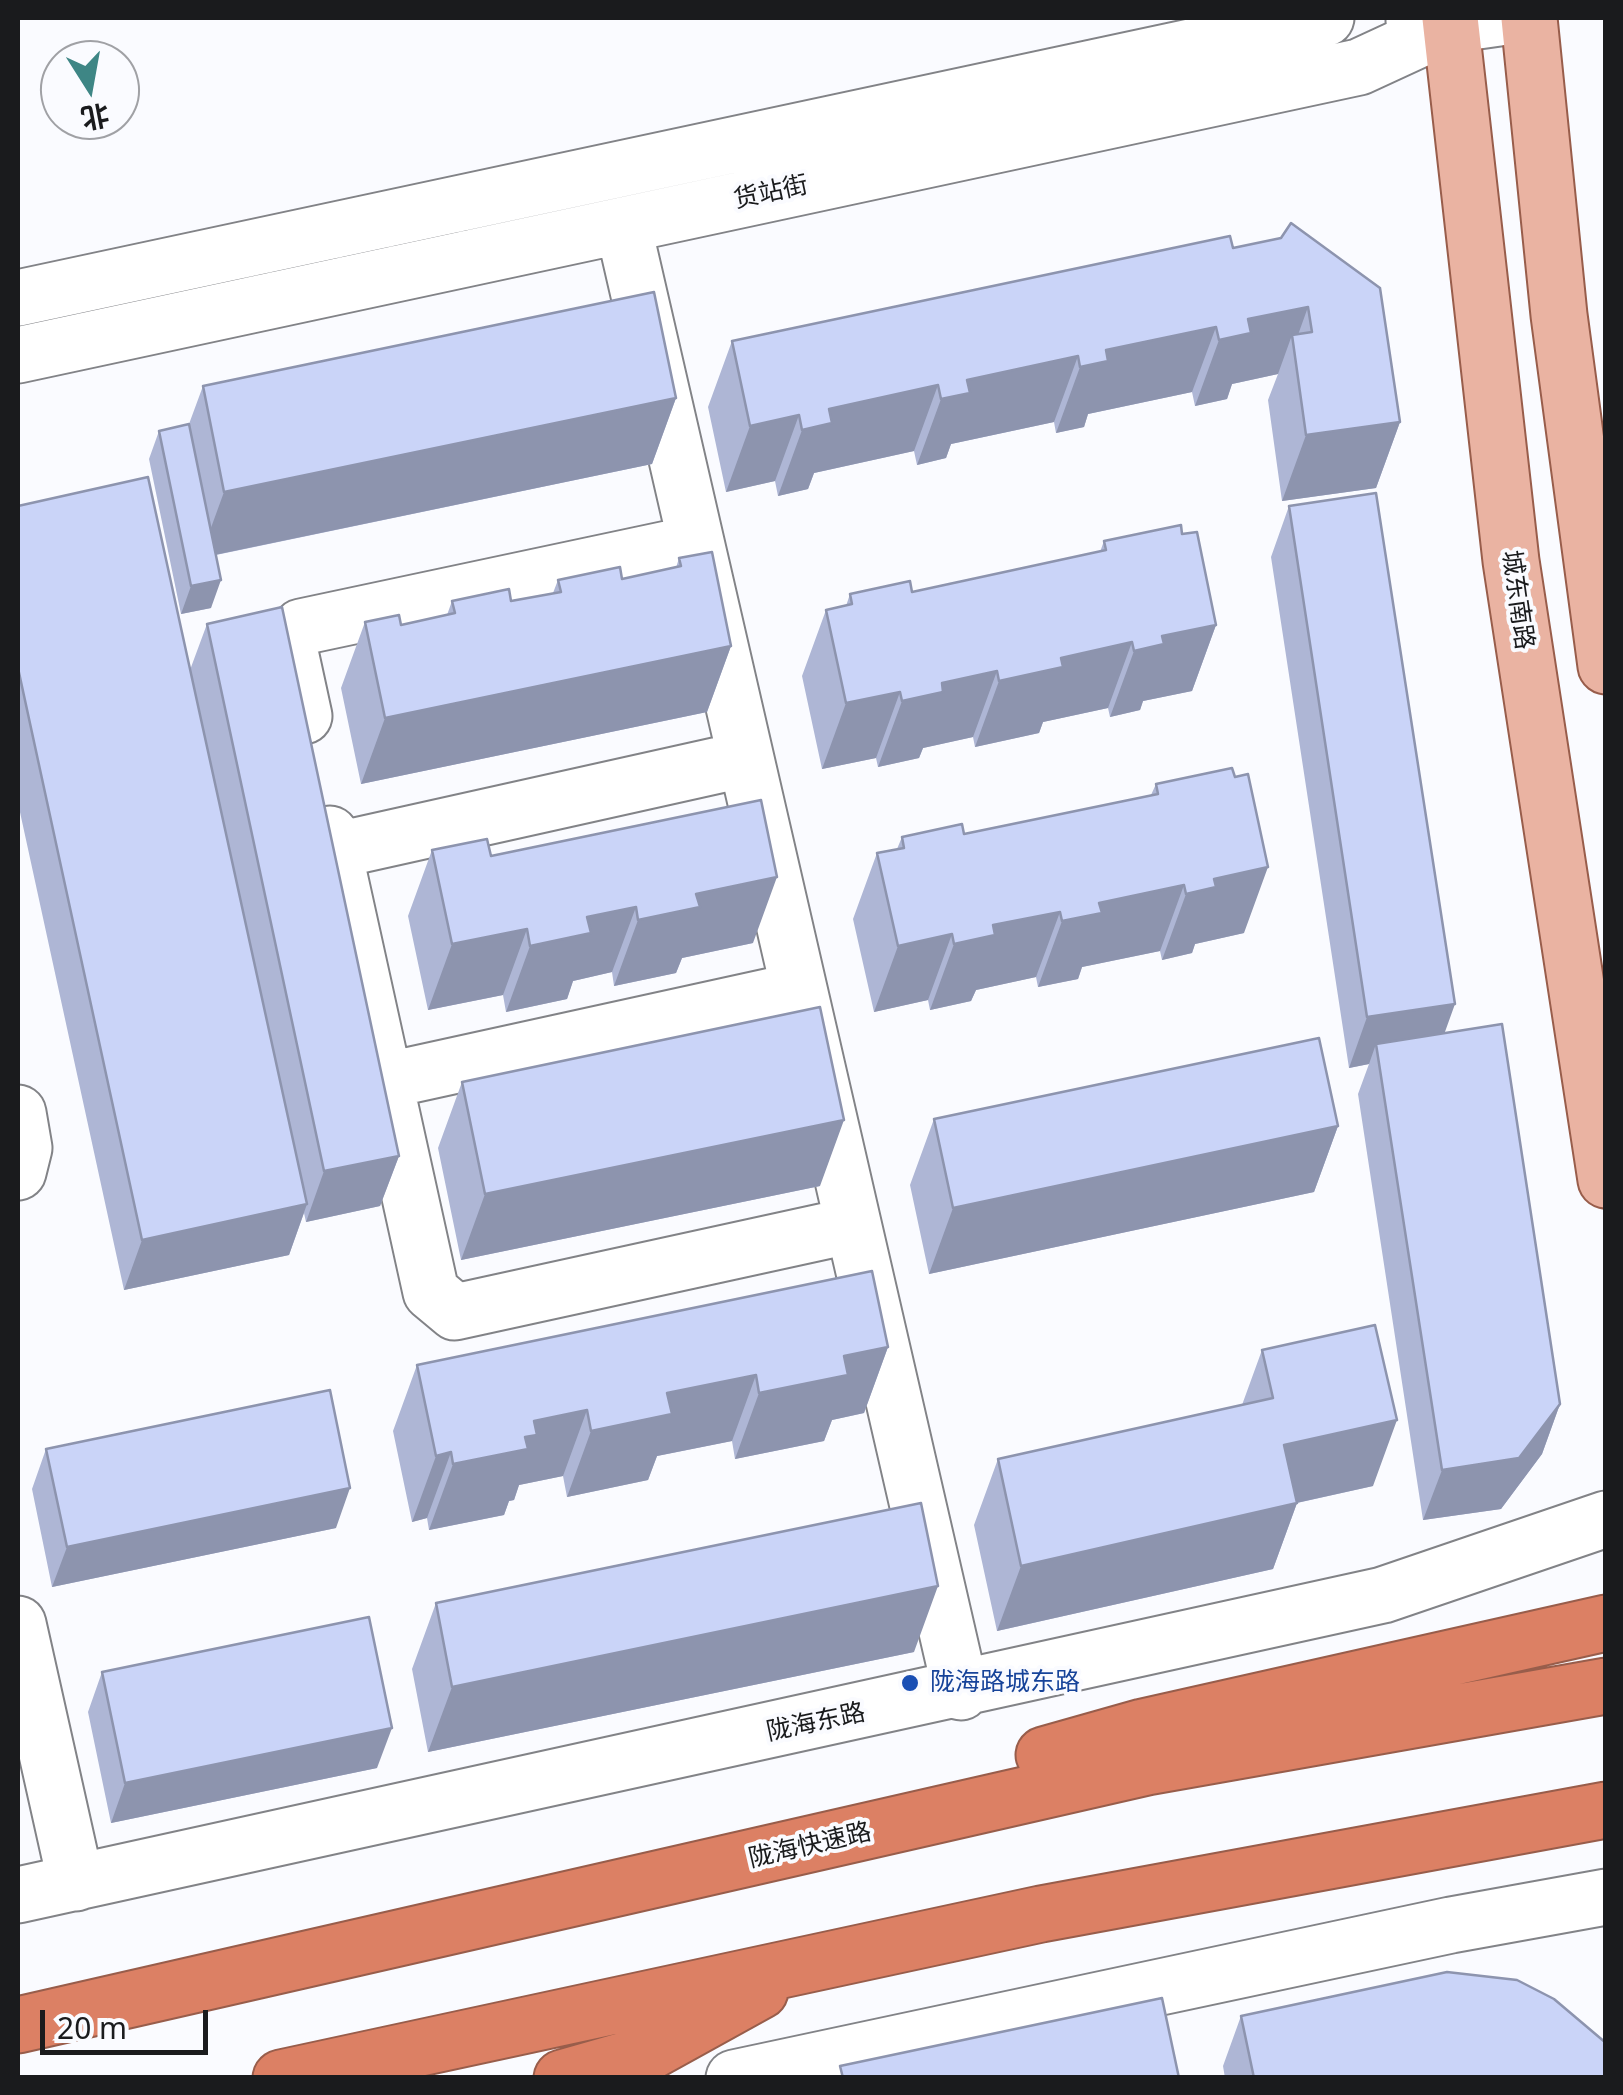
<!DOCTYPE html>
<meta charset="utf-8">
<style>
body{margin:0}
#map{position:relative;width:1623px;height:2095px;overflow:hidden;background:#fafbff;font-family:"Noto Sans","Noto Sans SC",sans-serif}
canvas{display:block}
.frame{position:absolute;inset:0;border:20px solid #1a1b1d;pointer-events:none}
.north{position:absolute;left:40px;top:40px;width:100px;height:100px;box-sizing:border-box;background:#fafbff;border:2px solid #a0a1a5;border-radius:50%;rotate:169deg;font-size:28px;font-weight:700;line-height:40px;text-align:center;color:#1a1b1d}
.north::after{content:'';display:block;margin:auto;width:35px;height:45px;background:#3e8685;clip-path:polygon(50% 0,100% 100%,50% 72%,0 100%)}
.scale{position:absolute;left:40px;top:2010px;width:168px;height:45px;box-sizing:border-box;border:5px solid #1a1b1d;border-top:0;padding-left:12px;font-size:30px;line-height:35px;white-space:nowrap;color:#1a1b1d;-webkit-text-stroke:8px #fafbff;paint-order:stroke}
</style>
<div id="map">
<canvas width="1623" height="2095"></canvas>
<div class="frame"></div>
<div class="north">北</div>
<div class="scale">20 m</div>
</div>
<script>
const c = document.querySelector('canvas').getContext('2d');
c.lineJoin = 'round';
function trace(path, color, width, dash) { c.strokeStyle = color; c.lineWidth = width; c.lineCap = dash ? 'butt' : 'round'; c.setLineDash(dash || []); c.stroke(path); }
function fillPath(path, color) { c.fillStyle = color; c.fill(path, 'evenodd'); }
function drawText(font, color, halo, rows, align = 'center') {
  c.font = font + ' "Noto Sans","Noto Sans SC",sans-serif'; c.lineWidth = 8; c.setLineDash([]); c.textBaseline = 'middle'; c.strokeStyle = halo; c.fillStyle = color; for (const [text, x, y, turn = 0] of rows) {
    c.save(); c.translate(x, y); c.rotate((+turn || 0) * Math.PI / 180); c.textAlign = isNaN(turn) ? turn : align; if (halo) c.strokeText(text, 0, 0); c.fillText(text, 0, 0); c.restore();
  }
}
const minor = new Path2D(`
 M1414,21L1450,25L1499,18
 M623,225L961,1692
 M18,298L1326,18
 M18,355L1359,67L1450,25
 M304,716L289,647L301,627L696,543
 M330,834L431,1292L455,1312L853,1225
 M333,851L746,759
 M384,1081L799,990
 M18,1113L24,1148L18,1172
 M18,1624L76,1883
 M18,1895L1383,1595L1606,1519
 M734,2078L1451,1925L1606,1897`);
const major = new Path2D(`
 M1450,18L1511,561L1606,1180
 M1529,18L1559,315L1606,666`);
const highway = new Path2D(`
 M1044,1755L1143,1727L1606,1623
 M18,2025L1147,1767L1606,1686
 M281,2078L1041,1914L1606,1810
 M562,2078L646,2054L760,1991`);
trace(minor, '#828387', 59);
trace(major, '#985d4b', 59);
trace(highway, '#985d4b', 59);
trace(minor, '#fff', 55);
trace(major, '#eab3a2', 55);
trace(highway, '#dc8064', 55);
fillPath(new Path2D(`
 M1281,238L1400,422L1376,488L1282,501L1268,400L1278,374L1232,384L1227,399L1195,406L1192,392L1088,414L1084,427L1056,433L1054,422L951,444L946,458L917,465L914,451L814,473L808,489L778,496L775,481L726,492L708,407L732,341L1233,248Z
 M203,386L676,398L652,464L216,555L211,608L181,614L149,459L159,431L189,424Z
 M18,506L190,670L207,624L399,1156L380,1206L306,1222L304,1213L289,1255L124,1290L18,803Z
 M1289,506L1445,1033L1560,1404L1542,1454L1501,1509L1423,1520L1358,1094L1369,1064L1349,1068L1271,557Z
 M1182,534L1216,625L1192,691L1143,701L1140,710L1110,717L1108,708L1043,722L1039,733L975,747L973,737L923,748L919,758L878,767L876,758L822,769L802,676L826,610L846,606L850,594L912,592L1100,552L1104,541Z
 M679,558L731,646L707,712L361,784L341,688L365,622L401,625L447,615L452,601H511L553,593L558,580L622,579L676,568Z
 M1156,784L1244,933L1195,944L1192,953L1162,960L1160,951L1082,967L1078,979L1038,987L1036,977L976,990L971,1001L930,1010L928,1000L874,1012L853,919L877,853L897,849L902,837L964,834L1151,795Z
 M432,850L491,856L753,943L682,958L676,973L614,986L612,972L573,981L567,999L506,1012L503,995L428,1010L408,916Z
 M462,1082L820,1186L461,1260L438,1148Z
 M934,1119L1338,1126L1314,1192L929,1274L910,1185Z
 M888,1347L864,1413L832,1420L824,1441L735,1459L732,1441L657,1456L648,1480L567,1497L563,1476L519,1485L514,1500L509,1501L504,1515L429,1530L427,1518L412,1522L393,1431L417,1365Z
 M1262,1350L1373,1486L1297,1503L1273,1569L997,1631L974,1525L998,1459L1242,1405Z
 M46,1449L336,1528L52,1587L32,1489Z
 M436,1603L914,1652L428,1752L412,1669Z
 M102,1672L377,1768L111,1823L88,1712Z
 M1241,2016L1606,2078H1225L1223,2066Z`), '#aeb6d5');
fillPath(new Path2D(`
 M1308,307L1294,346L1292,335L1278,374L1232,384L1227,399L1195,406L1219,340L1248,319Z
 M1216,327L1192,392L1088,414L1084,427L1056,433L1080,367L1106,350Z
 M1078,356L1054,422L951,444L946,458L917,465L941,399L967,380Z
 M938,385L914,451L814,473L808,489L778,496L802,430L829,409Z
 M676,398L652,464L200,558L224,492Z
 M799,415L775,481L726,492L750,426Z
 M1400,422L1376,488L1282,501L1306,435Z
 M221,580L211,608L181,614L191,586Z
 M1216,625L1192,691L1143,701L1140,710L1110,717L1134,651L1162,636Z
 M1132,642L1108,708L1043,722L1039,733L975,747L999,681L1061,658Z
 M731,646L707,712L361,784L385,718Z
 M997,671L973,737L923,748L919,758L878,767L902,701L942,683Z
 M900,692L876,758L822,769L846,703Z
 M1268,867L1244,933L1195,944L1192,953L1162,960L1186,894L1214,879Z
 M777,877L753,943L682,958L676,973L614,986L638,920L696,894Z
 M1184,885L1160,951L1082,967L1078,979L1038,987L1062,921L1099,903Z
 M636,907L612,972L573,981L567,999L506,1012L530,946L587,917Z
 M1060,912L1036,977L976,990L971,1001L930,1010L954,944L993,925Z
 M527,929L503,995L428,1010L452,944Z
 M952,934L928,1000L874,1012L898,946Z
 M1455,1004L1437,1054L1376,1044L1369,1064L1349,1068L1367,1017Z
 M844,1120L820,1186L461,1260L485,1194Z
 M1338,1126L1314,1192L929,1274L953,1208Z
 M399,1156L380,1206L306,1222L324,1171Z
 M307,1204L289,1255L124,1290L142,1240Z
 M888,1347L864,1413L832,1420L824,1441L735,1459L759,1393L844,1356Z
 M756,1375L732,1441L657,1456L648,1480L567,1497L591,1431L667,1393Z
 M1560,1404L1542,1454L1501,1509L1423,1520L1442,1470Z
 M587,1410L563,1476L519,1485L514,1500L509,1501L504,1515L429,1530L453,1464L525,1437L534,1421Z
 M1397,1420L1373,1486L1260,1511L1284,1445Z
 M451,1452L427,1518L412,1522L436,1456Z
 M350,1488L336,1528L52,1587L67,1547Z
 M1297,1503L1273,1569L997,1631L1021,1566Z
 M938,1586L914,1652L428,1752L452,1687Z
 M392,1728L377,1768L111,1823L125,1783Z`), '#8d94ae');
const building = new Path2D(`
 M1291,223L1380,288L1400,422L1306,435L1292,335L1312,332L1308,307L1248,319L1251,333L1219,340L1216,327L1106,350L1108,361L1080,367L1078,356L967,380L970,393L941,399L938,385L829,409L832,423L802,430L799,415L750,426L732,341L1230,236L1233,248L1281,238Z
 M654,292L676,398L224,492L203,386Z
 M189,424L221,580L191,586L159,431Z
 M148,477L307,1204L142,1240L18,668V506Z
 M1376,493L1455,1004L1367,1017L1289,506Z
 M1181,525L1182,534L1197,532L1216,625L1162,636L1164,644L1134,651L1132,642L1061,658L1063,667L999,681L997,671L942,683L943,692L902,701L900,692L846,703L826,610L852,604L850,594L910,581L912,592L1106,550L1104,541Z
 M712,552L731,646L385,718L365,622L399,615L401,625L455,613L452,601L509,589L511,601L561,592L558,580L620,567L622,579L681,566L679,558Z
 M282,607L399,1156L324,1171L207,624Z
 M1232,768L1235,777L1248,774L1268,867L1214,879L1216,887L1186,894L1184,885L1099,903L1102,913L1062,921L1060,912L993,925L995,935L954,944L952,934L898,946L877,853L904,848L902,837L962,824L964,834L1158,794L1156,784Z
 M761,800L777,877L696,894L700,907L638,920L636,907L587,917L591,933L530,946L527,929L452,944L432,850L487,839L491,856Z
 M820,1007L844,1120L485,1194L462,1082Z
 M1502,1024L1560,1404L1519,1458L1442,1470L1376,1044Z
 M1319,1038L1338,1126L953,1208L934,1119Z
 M872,1271L888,1347L844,1356L848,1375L759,1393L756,1375L667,1393L672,1414L591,1431L587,1410L534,1421L537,1435L525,1437L528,1449L453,1464L451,1452L436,1456L417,1365Z
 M1375,1325L1397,1420L1284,1445L1297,1503L1021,1566L998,1459L1273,1398L1262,1350Z
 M330,1390L350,1488L67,1547L46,1449Z
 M921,1503L938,1586L452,1687L436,1603Z
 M369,1617L392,1728L125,1783L102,1672Z
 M1447,1972L1517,1980L1554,1999L1606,2043V2078H1254L1241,2016Z
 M1162,1998L1179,2078H843L840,2066Z`);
fillPath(building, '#cad4f8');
trace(building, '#8d94ae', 2.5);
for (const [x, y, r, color] of [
 [910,1683,10,"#1a4fb4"]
]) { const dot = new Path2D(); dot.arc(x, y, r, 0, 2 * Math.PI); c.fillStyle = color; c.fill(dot); trace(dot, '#fafbff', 4); }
drawText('25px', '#1a1b1d', '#fafbff', [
 ["货站街",771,193,-12],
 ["城东南路",1517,600,82],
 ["陇海东路",816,1723,-12],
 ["陇海快速路",810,1846,-13]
]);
drawText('25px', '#164399', '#fafbff', [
 ["陇海路城东路",930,1683]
], 'left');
</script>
